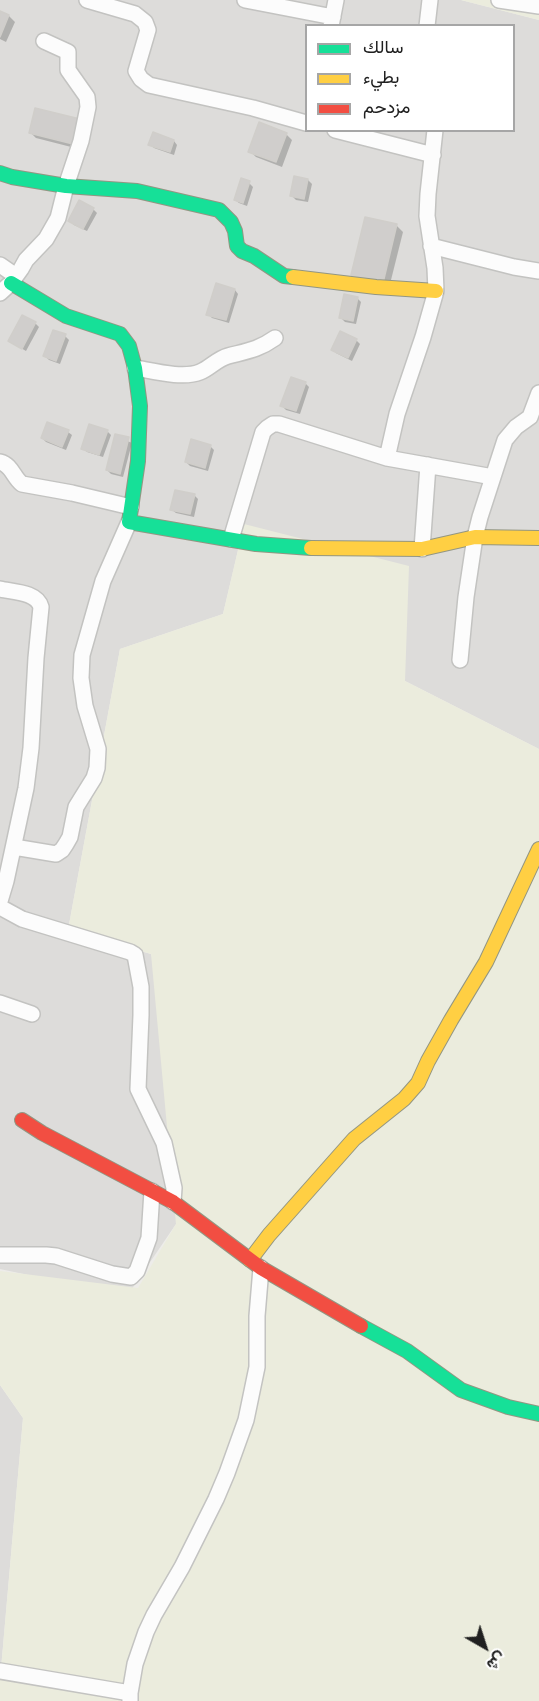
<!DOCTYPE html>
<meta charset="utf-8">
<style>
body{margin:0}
#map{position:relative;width:539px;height:1701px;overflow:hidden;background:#edece9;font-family:Karla,Vazirmatn,sans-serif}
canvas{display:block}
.legend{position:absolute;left:305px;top:24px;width:210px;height:108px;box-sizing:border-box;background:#fff;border:2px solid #a6a6a6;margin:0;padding:8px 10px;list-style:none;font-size:18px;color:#202020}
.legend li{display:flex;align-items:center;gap:12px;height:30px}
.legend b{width:30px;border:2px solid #a6a6a6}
.north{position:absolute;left:455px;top:1617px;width:60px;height:60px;-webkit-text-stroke:4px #fff;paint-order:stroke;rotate:141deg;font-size:16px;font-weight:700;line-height:24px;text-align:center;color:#202020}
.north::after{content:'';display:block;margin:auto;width:21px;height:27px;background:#202020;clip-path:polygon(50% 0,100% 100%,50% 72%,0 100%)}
</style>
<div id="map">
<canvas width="539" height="1701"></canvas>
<ul class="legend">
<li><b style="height:8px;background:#16e098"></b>سالك</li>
<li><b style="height:8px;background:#ffcf43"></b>بطيء</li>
<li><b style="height:8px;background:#f24e42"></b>مزدحم</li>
</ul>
<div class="north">ش</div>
</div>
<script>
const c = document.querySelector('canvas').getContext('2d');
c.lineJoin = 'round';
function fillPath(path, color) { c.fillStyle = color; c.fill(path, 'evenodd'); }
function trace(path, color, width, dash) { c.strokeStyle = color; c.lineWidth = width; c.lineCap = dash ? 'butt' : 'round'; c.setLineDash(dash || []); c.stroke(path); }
fillPath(new Path2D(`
 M0,0H461L539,20V749L405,681L244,525L223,614L120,649L68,930L151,954L175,1037L176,1224L127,1296L0,1269ZM306,26H514V130H306Z
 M0,1385L23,1418L1,1669L0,1671Z`), '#dddcda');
fillPath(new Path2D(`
 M461,0H539V20Z
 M244,524L409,566L405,681L539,749V1701H0V1671L1,1669L23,1418L0,1385V1271L138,1288L176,1224L151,954L68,930L120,649L223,614Z`), '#ebecdd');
fillPath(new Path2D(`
 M0,13L9,16L15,22L6,42L0,39Z
 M36,110L79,149L36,138L30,132Z
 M154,134L174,141L177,145L174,155L154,148L150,144Z
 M286,134L292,140L282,167L256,157L250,151Z
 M295,178L308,180L312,184L308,202L296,200L292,196Z
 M249,183L253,187L247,206L239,203L235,200Z
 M93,209L97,213L87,231L74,225L70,221Z
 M366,219L397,226L403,232L389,288L359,280Z
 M235,290L238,294L229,323L212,318L208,314Z
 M357,298L361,302L356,324L345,322L341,318Z
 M35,323L39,327L26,351L9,341Z
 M65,336L69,340L60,364L49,360L45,356Z
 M356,340L360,344L352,361L336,353L332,349Z
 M305,383L309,387L300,414L286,410L282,406Z
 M107,431L111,435L103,457L87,452L83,448Z
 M68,432L72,435L66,450L46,442L42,438Z
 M116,436L132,443L123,477L111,474L107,470Z
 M210,446L214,450L208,471L190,466L186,462Z
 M194,495L198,499L194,517L176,513L172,510Z`), '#0003');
const building = new Path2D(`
 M0,11L9,15L0,37Z
 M35,108L80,119L73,144L29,133Z
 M259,122L287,133L276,162L248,152Z
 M153,132L174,140L170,152L148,145Z
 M294,176L308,179L304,199L290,196Z
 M241,178L250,181L243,203L234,200Z
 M79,200L94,208L83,229L68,221Z
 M365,217L397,224L383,283L351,275Z
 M216,283L235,289L226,320L206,315Z
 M344,294L358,297L353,321L339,318Z
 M22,315L36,322L22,349L8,341Z
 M53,330L66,334L56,361L43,356Z
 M340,331L357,339L348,358L331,350Z
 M291,377L306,382L296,411L280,406Z
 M47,422L69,430L62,447L41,438Z
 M89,424L108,430L99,455L81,449Z
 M115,434L129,437L120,474L106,470Z
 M191,439L211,445L205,468L185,462Z
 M175,490L195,494L190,514L170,510Z`);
fillPath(building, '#d0cecc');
trace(building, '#d0ceca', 1.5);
const street = new Path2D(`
 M87,0L135,14L145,22L148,30L136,71L141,79L149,85L253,108L306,123
 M245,0L333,17
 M499,0L539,6
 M331,26L336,0
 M427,26L430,0
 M335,130L433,155
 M431,246L514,267L539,271
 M0,265L16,276
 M0,293L11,283L21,269L26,260L46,239L58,218L66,186L81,141L88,107L87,97L68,70V52L44,41
 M135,368C153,371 183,379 200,372C210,368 217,359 228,356C247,351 258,350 275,338
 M387,458L397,414L423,337L436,291L435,268L427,216L428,194L435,130
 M0,462C12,465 13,477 22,484L72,493L131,507
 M231,539L263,432L267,428L273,424H279L387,458L493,477
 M422,549L428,465
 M0,589C14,592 37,592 41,607L36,658L31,748L26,788L6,881L0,901
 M460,660L466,597L475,537L480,517L505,440L516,427L530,417L539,393
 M14,847L56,854L62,850L66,844L70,837L76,807L94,778L97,768L98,749L85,706L81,678L82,655L103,581L129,522
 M0,907L22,919L130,952L135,955L141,987V1015L138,1089L164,1143L174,1188L173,1202
 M0,1003L32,1014
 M0,1255H46L56,1256L112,1274L131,1277L137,1271L149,1238L152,1191
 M0,1671L130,1693
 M130,1701V1693L135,1664L146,1632L154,1615L182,1567L216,1499L227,1473L246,1420L257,1367V1316L261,1268`);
const fast = new Path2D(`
 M0,173L12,177L66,186L137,191L219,210L231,222L235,231L237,246L242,251L254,256L284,276L293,277
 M11,283L66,316L120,334L129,346L135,368L140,406L138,461L129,522L256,544L311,548
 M361,1326L407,1351L461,1390L508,1407L539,1414`);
const slow = new Path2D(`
 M293,277L376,287L436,291
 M311,548L422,549L475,537L539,538
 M250,1260L269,1235L354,1139L404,1099L418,1083L428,1061L451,1020L486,962L539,849`);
const jam = new Path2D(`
 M22,1120L42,1133L173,1202L261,1268L361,1326`);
trace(street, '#c3c3c1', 18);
trace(fast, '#939682', 16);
trace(slow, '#939682', 16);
trace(jam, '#939682', 16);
trace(street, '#fcfcfc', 15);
trace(fast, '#16e098', 14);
trace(slow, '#ffcf43', 14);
trace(jam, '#f24e42', 14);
</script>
